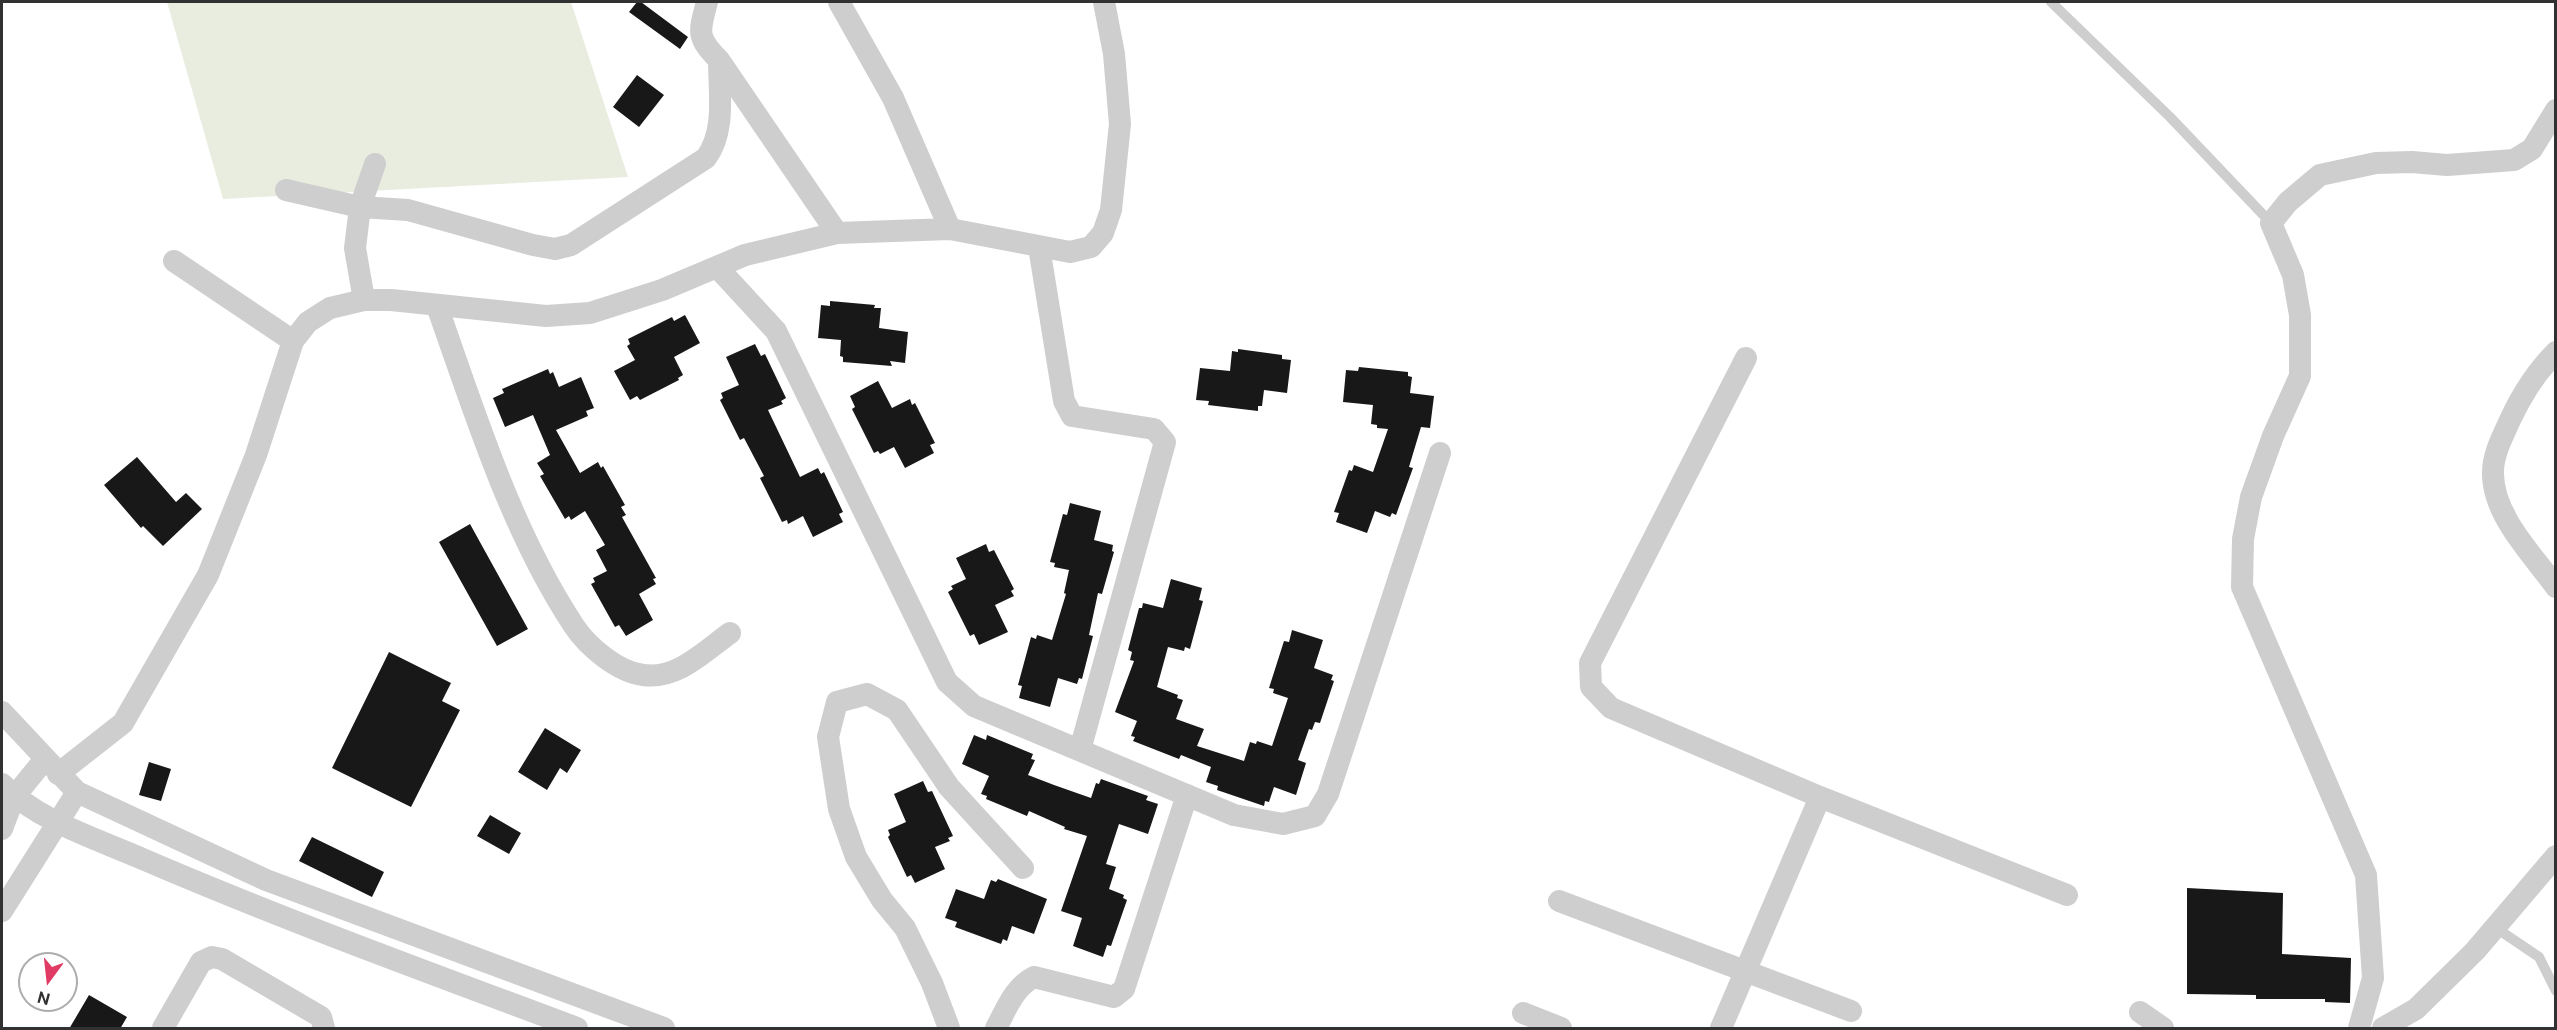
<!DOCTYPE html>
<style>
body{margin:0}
#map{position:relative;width:2557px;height:1030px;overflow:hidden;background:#fff;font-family:"Public Sans",sans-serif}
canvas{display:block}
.frame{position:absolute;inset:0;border:3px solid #313131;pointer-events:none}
.north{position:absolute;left:18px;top:952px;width:60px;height:60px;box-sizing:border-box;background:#fff;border:2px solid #adadad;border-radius:50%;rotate:195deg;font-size:16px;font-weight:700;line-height:24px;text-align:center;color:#313131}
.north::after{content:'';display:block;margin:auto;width:21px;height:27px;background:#df3b65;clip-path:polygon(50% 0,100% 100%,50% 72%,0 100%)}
</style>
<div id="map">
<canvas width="2557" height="1030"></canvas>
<div class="frame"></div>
<div class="north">N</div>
</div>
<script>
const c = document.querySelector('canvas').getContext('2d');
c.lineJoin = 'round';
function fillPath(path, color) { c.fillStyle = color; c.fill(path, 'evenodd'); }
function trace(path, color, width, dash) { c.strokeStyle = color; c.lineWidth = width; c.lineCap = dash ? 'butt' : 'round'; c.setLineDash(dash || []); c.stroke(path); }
fillPath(new Path2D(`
 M167,2H571L628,177L223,199Z`), '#e9eddf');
fillPath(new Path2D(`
 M637,2H641L688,37L680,49L629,12Z
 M637,75L664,95L639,127L613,107Z
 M830,301L875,305L874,308H881L879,328L908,332L905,363L890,361L892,366L843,362V357L840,356L841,340L818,338L821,305L830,306Z
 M685,315L700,343L674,357L683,375L678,378L679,380L640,400L637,396L630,400L614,371L635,360L627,346L630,344L628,339L672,317L674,321Z
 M755,344L761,356L765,354L786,398L781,401L783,404L768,410L800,477L818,468L821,474L824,472L843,512L839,514L843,522L813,537L803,516L788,524L787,520L782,522L760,478L764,476L744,438L740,440L720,400L723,398L721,393L739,385L726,357Z
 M1238,349L1282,355V359L1291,360L1287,393L1264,390L1262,406H1258V411L1208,405L1209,401L1196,400L1200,368L1230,371L1232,351L1238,352Z
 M1359,367L1408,372V376L1412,377L1410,393L1434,396L1430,428L1421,427L1409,467L1413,468L1396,515L1392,513L1390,517L1375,511L1367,533L1336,522L1339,513L1334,512L1349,470L1352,471L1354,465L1373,472L1388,429L1377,428V425L1371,424L1373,405L1343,402L1346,370L1358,371Z
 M548,369L550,374L553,372L559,387L581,377L594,408L586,411L588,416L556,430L580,473L598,462L601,468L603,466L625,505L621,507L626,515L622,517L656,578L653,579L656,584L639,594L653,620L626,636L619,625L615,627L591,584L595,582L593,578L607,571L596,550L605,545L585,511L571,520L569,516L565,519L540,476L544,474L537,463L550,455L533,415L505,427L493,398L504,393L502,389Z
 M878,381L892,408L910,399L912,405L915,403L935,443L930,445L934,453L905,468L894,447L880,454L878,451L874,453L852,409L855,407L850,396Z
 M137,457L176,502L186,493L202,509L163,546L143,526L141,528L104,485Z
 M1070,503L1101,511L1094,540L1113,545L1112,551L1114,552L1102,594L1098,593L1089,635L1093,636L1082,679L1079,678L1077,684L1058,678L1050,707L1019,698L1022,686L1018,685L1031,637L1036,639L1037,635L1052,640L1066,594L1064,593L1069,570L1054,567L1055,563L1050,562L1063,514L1067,515Z
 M470,524L528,629L497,646L439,542Z
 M986,544L989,552L994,550L1014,589L1011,591L1014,596L995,605L1008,632L979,645L974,634L970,636L948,592L953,589L951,586L966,579L956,558Z
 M1171,579L1202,588L1199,600L1203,601L1190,649L1185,647L1184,651L1168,647L1157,687L1178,695L1177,698L1183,700L1176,719L1204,729L1197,746L1244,761L1250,742L1256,744L1257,741L1272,746L1288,698L1273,693L1274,689L1269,688L1284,641L1289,642L1292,630L1323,640L1314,668L1333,675L1331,680L1334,681L1320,723L1315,722L1312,730L1309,729L1298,760L1306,763L1296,795L1274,787L1269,802L1265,801L1264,806L1217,790L1218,786L1206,782L1211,767L1181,755L1179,759L1133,741L1135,737L1131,736L1137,721L1115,712L1134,661L1130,660L1132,652L1128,650L1139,608H1142L1143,603L1163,608Z
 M389,652L451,683L442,701L460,710L411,807L332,768Z
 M545,728L581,750L567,773L560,768L547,790L518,772Z
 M974,735L986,740L987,735L1033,754L1031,759L1035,760L1028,775L1054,785L1091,798L1096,783L1099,784L1101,779L1148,796L1146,800L1158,804L1148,834L1119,824L1106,864L1116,867L1109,889L1124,895L1123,898L1127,900L1111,946L1107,945L1103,957L1073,946L1082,918L1061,911L1087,836L1064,829L1065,827L1029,811L1027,816L986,799L987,796L981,794L989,776L962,764Z
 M149,762L171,769L161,801L139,795Z
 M923,781L928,792L932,791L953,836L948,838L950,841L935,847L945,869L915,883L911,875L907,877L888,837L890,835L888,830L906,822L894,794Z
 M490,815L521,833L509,854L477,836Z
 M312,837L384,872L372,897L299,861Z
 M998,879L1047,899L1034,934L1012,926L1007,941L1003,939L1001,944L955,927L957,922L945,918L956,889L984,899L991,880L996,882Z
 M2187,888L2283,893L2282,954L2351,958L2350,1003L2325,1002V999H2256V995L2187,994Z
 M89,995L127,1017L120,1029H69Z`), '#181818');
trace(new Path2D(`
 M2051,2L2170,117L2271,223
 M2496,928L2539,957L2556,991`), '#cecece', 10);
trace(new Path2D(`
 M707,2C699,32 696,37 719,60L837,233
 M839,2L893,98L950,229
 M286,190L360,207L408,210L533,245L555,249L571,245L706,158C726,131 719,93 719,60
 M1039,247L1064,401L1072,416L1154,429L1165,442L1080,750
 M174,261L293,341
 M717,267L776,331L947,682L974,706L1234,815L1283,824L1315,816L1328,794L1440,453
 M364,300L355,248L360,207L375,164
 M437,306C475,413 511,531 574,626C588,647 618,672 643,675C677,680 705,651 730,633
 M2556,352C2535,373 2522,394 2510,420C2503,436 2493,454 2493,472C2492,515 2533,555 2556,587
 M1746,358L1590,663L1591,687L1611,708L1820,797L2067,895
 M2,712L77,792L266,880L664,1028
 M58,774L123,723L208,575L256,455L293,341L308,322L330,308L364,300H391L546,316L590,313L662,290L745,255L837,233L950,229L1070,252L1091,247L1103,233L1111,210L1120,124L1114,54L1104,2
 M2,784C39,822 98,839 145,860C287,921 433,974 577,1028
 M2,829L14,797L45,759
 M1559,901L1851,1011
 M2,911L77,792
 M2140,1012L2163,1028
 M1523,1013L1561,1028
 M163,1028L201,962L212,957L222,959L321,1017L324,1028
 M949,1028L932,983L905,928L882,900L856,857L839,809L828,737L837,702L867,694L897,710L949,787L1023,868
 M996,1028C1006,1010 1014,987 1034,977L1114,997L1124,989L1187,795
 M1721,1028L1820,797
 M2359,1028L2373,978L2366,875L2242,587L2243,539L2251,497L2273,436L2300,376V315L2293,275L2271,223L2288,202L2320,175L2376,163L2412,162L2447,165L2514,160L2532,149L2556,110
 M2383,1028L2416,1009L2475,951L2556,856`), '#cecece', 22);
</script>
